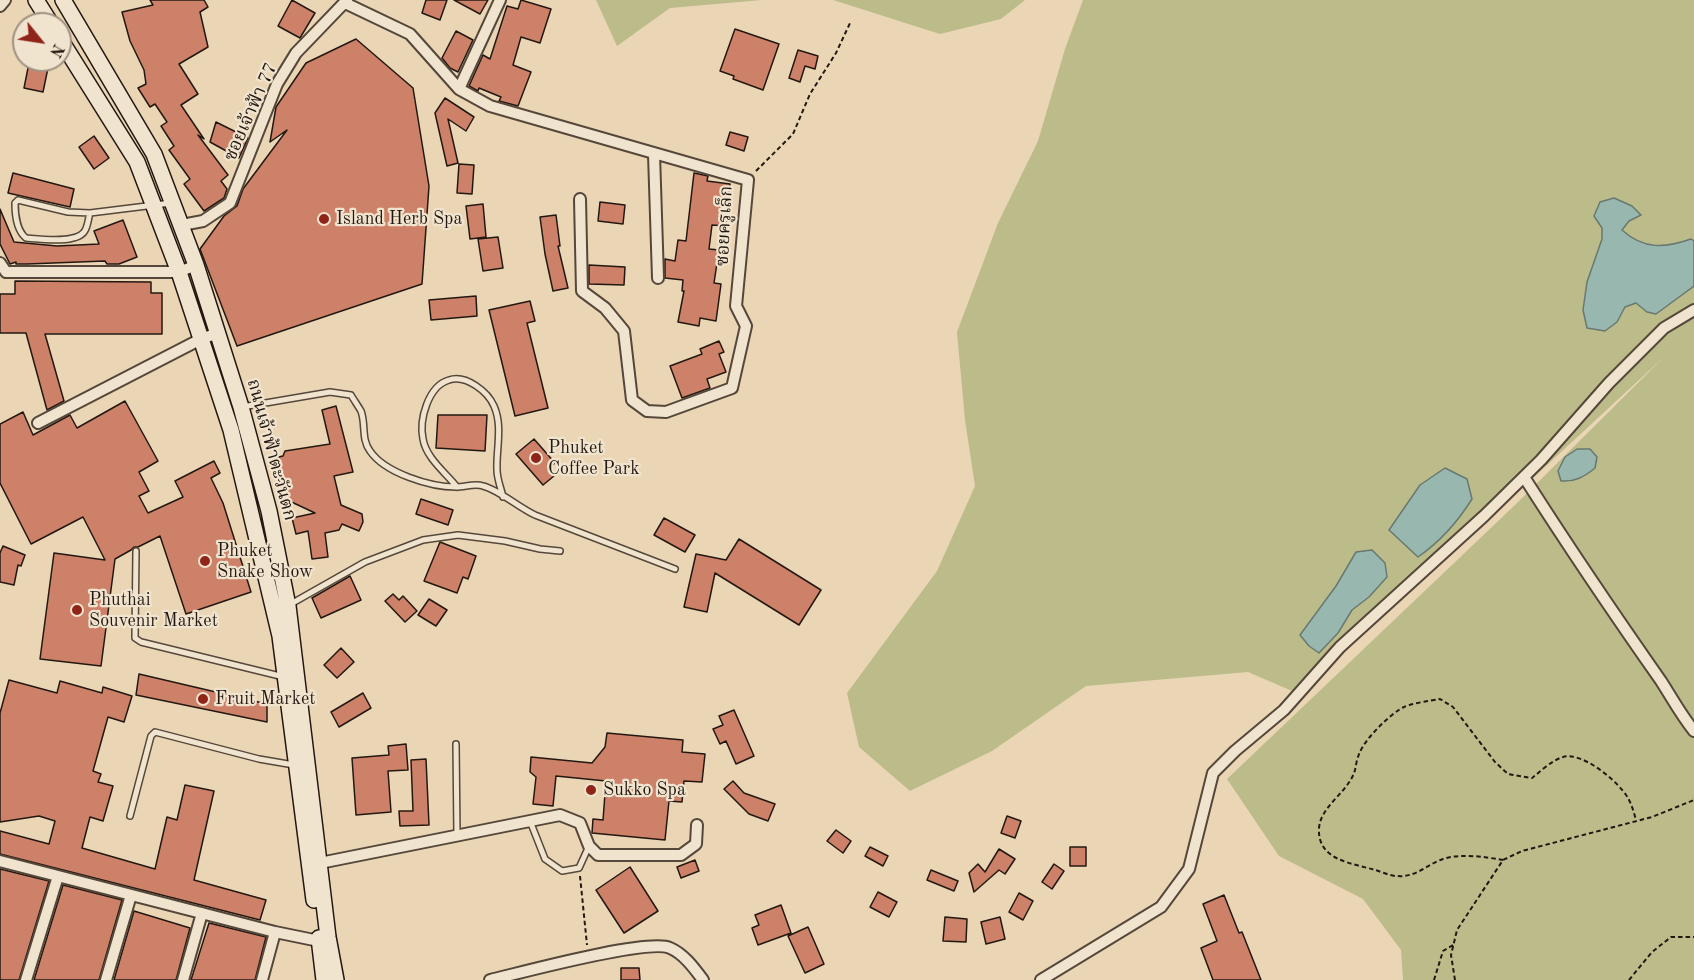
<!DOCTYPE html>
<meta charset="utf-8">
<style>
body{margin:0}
#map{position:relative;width:1694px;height:980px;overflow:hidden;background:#ead5b5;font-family:"Old Standard TT",serif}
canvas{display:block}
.north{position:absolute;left:12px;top:12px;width:60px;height:60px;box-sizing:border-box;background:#f1e4cf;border:2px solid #9f9283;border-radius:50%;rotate:120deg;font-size:16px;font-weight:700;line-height:24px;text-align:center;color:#231811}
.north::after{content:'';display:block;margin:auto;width:21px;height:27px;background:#8f2418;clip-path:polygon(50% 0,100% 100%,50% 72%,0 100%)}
</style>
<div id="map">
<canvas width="1694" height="980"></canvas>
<div class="north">N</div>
</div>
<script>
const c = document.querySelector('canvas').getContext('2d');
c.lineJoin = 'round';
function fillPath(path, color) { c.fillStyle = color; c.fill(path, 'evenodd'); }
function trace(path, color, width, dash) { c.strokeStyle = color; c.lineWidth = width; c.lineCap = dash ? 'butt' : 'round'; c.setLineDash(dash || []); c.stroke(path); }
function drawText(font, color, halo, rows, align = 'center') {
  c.font = font + ' "Old Standard TT","Noto Serif Thai",serif'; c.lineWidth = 4.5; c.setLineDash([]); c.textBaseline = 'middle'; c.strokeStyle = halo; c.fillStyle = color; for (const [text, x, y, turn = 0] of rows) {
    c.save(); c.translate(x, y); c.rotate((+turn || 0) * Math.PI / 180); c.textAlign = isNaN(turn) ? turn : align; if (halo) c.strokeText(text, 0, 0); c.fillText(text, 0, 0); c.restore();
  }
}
fillPath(new Path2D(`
 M596,0H816H762L670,8L617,46Z
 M833,0H1025L1001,19L940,34Z
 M1083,0H1694V980H1403L1401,950L1363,899L1279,856L1227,779L1515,505L1664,357L1299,694L1248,672L1086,686L992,751L910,791L859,747L847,693L937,571L975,486L965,420L957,332L998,223L1038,141L1065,49Z`), '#bcbc8a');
const water = new Path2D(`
 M1614,198L1632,206L1641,215L1629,221L1622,230C1644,250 1665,248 1691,239L1694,241V286L1656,314L1647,312L1636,303L1625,307L1617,322L1605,331L1587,328L1583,310L1587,282L1602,239V228L1594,216L1600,202Z
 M1577,449H1590L1597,457L1595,468C1584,477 1575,482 1561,481L1558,471L1565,457Z
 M1445,468L1467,479L1472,499C1457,523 1441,541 1418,557L1389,530L1420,485Z
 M1372,550L1385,563L1387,577L1369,597L1352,610L1338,633L1319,653L1309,646L1300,635L1336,586L1356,552Z`);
fillPath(water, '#98b8af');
trace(water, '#697870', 1.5);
const building = new Path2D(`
 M150,0H204L208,7L200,12L208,47L179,64L198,94L181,105L204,139L198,135L228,175L221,181L227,189L224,198L204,211L184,184L190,179L169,150L174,146L161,126L167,122L155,104L150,107L138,88L146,84L144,70L130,41L122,12L153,5Z
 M292,0L315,13L300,38L278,26Z
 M426,0H447L440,20L422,13Z
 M454,0H488L480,14Z
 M521,0L551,9L540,43L521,37L513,65L531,72L518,106L499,101L501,97L479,88L478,91L469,86L483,55L490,59L507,6L518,9Z
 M735,29L779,44L763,90L733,79L734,76L720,71Z
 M456,31L473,40L458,72L450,68L442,58Z
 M356,39L413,88L429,186L422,284L237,346L200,249L224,216L237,206L243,189L287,130L270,142L276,107L306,63Z
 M798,50L818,56L815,69L805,66L800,82L789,78Z
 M29,63L48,68L43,92L24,88Z
 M445,98L474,117L466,131L448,119L458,163L447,166L435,113Z
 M216,122L248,138L239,158L210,142Z
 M730,132L748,137L744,151L726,145Z
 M94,136L109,158L94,169L79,147Z
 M459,164L474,165L472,194L457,193Z
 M13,173L74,189L70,207L8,193Z
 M694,173L708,176L707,181L730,184L726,226L712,225L709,249L719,250L714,283L721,284L716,321L700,318L699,326L678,322L684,291H682L683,280L665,278V259L675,261L678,240L686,241Z
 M600,202L625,205L623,224L598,221Z
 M483,204L486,237L470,239L466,206Z
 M0,209L14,242L57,246L99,244L94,231L123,220L137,257L119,264H107L105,261L27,264H16V262L10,264L0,244Z
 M556,215L560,246H558L568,288L553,291L545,254L540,217Z
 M498,237L503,268L483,271L478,239Z
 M589,265L625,267L624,285L589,284Z
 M15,281L151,282V293H162V334H45L64,401L47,410L26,333H0V294H15Z
 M476,296L477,316L431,320L429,300Z
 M530,301L535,321L527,323L548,408L515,416L489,310Z
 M719,341L724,352L719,354L726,372L707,379L710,388L682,398L670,366L702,354L700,349Z
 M125,401L158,461L139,472L149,491L139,496L148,513L183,497L175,481L214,461L220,473L211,478L223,503L251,592L186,614L160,536L138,547H134L131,550L115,559L101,666L40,659L54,553L105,560L83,517L31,544L0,483V424L23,412L33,435L70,415L77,428Z
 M336,406L353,472L334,476L341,505L362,514L363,522L359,531L342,524L339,530L325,533L328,557L312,559L308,531L296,534L292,518L315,513L283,498L274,458L283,456L285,451L330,444L322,410Z
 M438,415H487L485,451L436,448Z
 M534,439L555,463L548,469L554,476L543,485L516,454Z
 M421,499L453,510L448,525L416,514Z
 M664,518L695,535L685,552L654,535Z
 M739,539L821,590L799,625L715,573L707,612L684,607L696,554L726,560Z
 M440,542L476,556L468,579L463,577L457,593L424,581Z
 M3,546L25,555L21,566L18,565L14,585L0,582V553Z
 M350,576L361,600L321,618L312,598Z
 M393,594L399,600L403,596L417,611L405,622L385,601Z
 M429,599L447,610L436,626L418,615Z
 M341,648L354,662L337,678L324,665Z
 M139,674L267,704V722L136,695Z
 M9,680L57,693L60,681L102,693L103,687L132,696L124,722L108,717L93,771L101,774L98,782L113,786L103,821L90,817L82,848L155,869L167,817L177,820L185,785L214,791L194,880L266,900L260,920L0,854V831L49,844L55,821L39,816L0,822V713Z
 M363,693L371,708L339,727L331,712Z
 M734,710L754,756L736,764L726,741L720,744L713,729L723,725L719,716Z
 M607,733L683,740L682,752L705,754L702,782L684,781L682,802L669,801L665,840L592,833L593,819L603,820L606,781L556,776L553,806L533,804L536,777L530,772L531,757L592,763L605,747Z
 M406,744L408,770L388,771L391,812L356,815L352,758L389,755L388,746Z
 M426,759L429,825L400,826L399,811H413L411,760Z
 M733,781L744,793L775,804L768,821L749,814L724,789Z
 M1007,816L1021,821L1015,838L1001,833Z
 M836,830L851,841L843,853L827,841Z
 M870,847L888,856L883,866L865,856Z
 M1070,847H1086V866H1070Z
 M999,849L1015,859L1005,874L999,870L974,892L969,873L978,864L985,872Z
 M695,860L699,871L681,878L677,867Z
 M1054,864L1064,871L1052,889L1042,882Z
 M630,867L658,911L624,933L596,890Z
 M0,869L49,881L19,980H0Z
 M931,870L958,881L954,891L927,880Z
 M63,885L122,900L99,980H34Z
 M878,892L897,902L889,917L870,907Z
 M1019,893L1033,901L1023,920L1009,912Z
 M1224,895L1239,933L1242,932L1261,980H1213L1201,948L1217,941L1203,904Z
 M781,905L791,933L758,945L752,928L759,925L755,915Z
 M134,911L190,928L176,980H114Z
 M945,917L967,919L966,942L943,941Z
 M1000,917L1005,939L986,944L981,922Z
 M209,923L266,937L255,980H191Z
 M808,927L824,964L805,973L788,936Z
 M621,968H639L640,980H621Z`);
fillPath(building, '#cc8168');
trace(building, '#231811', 1.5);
const lane = new Path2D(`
 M90,213C88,219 88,227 84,232C75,244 39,239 26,238C17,231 15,214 15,203L18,200L68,212L90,213L171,203
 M242,407L330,392L351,395C354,400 358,406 361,411C366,424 361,439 370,451C385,473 430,487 456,487C465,487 475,483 483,486C499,490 518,507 535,515L675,569
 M457,487C446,473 426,458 423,439C419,420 428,386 449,380C466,374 488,392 494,406C503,426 496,450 497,470C497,479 501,488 503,497
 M136,551L135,638L141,642L284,677
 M289,605L365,562L423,540L458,535L505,541L540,549L560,551
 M456,744L457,835
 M130,816L151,736L155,732L259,759L294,765
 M530,821L545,859L562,871L579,868L589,846`);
const street = new Path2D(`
 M345,3L410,34L459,89L490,106L748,180L736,306L746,326L732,388L666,412L647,411L632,400L624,331L605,308L582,291L580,199
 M0,6L5,0
 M459,89L500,0
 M654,154L658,278
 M182,225L203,221L230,203L277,84L296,53L347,0
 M0,263L6,272H179L196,265
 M38,423L201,339L218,333
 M1524,477C1568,546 1614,614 1661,681C1672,698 1681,715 1694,731
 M0,861L275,932L319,941
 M320,863L560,815L580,823L589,846L598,855H681L696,844L697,825
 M26,980L58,876
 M106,980L131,895
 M183,980L202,913
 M262,980L275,932
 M490,980C520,973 648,938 670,948C684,954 694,968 703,980
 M1041,980L1161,907L1189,869L1213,773L1235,751L1284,710L1340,647L1484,516L1541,460L1609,383L1664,328L1694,310`);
const secondary = new Path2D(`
 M36,0L51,24
 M63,0L154,154L196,265L241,407L269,511L288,606L328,937L336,980
 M60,39L137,162L179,272L231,430L280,636L314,900
 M319,938L324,980`);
trace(lane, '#55473a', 8);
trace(street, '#55473a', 14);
trace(secondary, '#231811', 18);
trace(new Path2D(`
 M756,171L793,134L810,94L836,53L851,21
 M1503,860C1485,857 1461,853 1443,859C1428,864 1415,878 1397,876C1390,876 1382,872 1375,870C1351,863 1317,860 1319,828C1321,805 1349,792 1355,770C1356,765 1357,758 1360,752C1365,739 1391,713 1404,707C1412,703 1430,701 1440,699L1453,707L1495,762L1508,774L1532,778C1541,771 1552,760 1563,757C1582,751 1619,782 1628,798C1632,805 1634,813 1636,820
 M580,876L587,945
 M1434,980L1443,951L1453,945
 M1455,980L1451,955L1457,930L1503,860L1522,851L1652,817L1694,800
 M1629,980L1652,952L1671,937H1694`), '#231811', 2, [4.5, 3]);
trace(lane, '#f1e4cf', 5);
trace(street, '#f1e4cf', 10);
trace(secondary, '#f1e4cf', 15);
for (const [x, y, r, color] of [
 [324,219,6,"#8f2418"],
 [536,458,6,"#8f2418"],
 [205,561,6,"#8f2418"],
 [77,610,6,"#8f2418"],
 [203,699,6,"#8f2418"],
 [591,790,6,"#8f2418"]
]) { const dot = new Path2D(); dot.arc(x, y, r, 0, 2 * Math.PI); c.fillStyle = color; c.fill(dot); trace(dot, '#f1e4cf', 2); }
drawText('18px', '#231811', '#f1e4cf', [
 ["ซอยเจ้าฟ้า 77",251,112,-66],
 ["ซอยครูเล็ก",725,226,-87],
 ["ถนนเจ้าฟ้าตะวันตก",271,450,75]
]);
drawText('18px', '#231811', '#f1e4cf', [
 ["Island Herb Spa",336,219],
 ["Phuket",548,448],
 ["Coffee Park",548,469],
 ["Phuket",217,551],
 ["Snake Show",217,572],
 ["Phuthai",89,600],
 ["Souvenir Market",89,621],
 ["Fruit Market",215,699],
 ["Sukko Spa",603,790]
], 'left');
</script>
